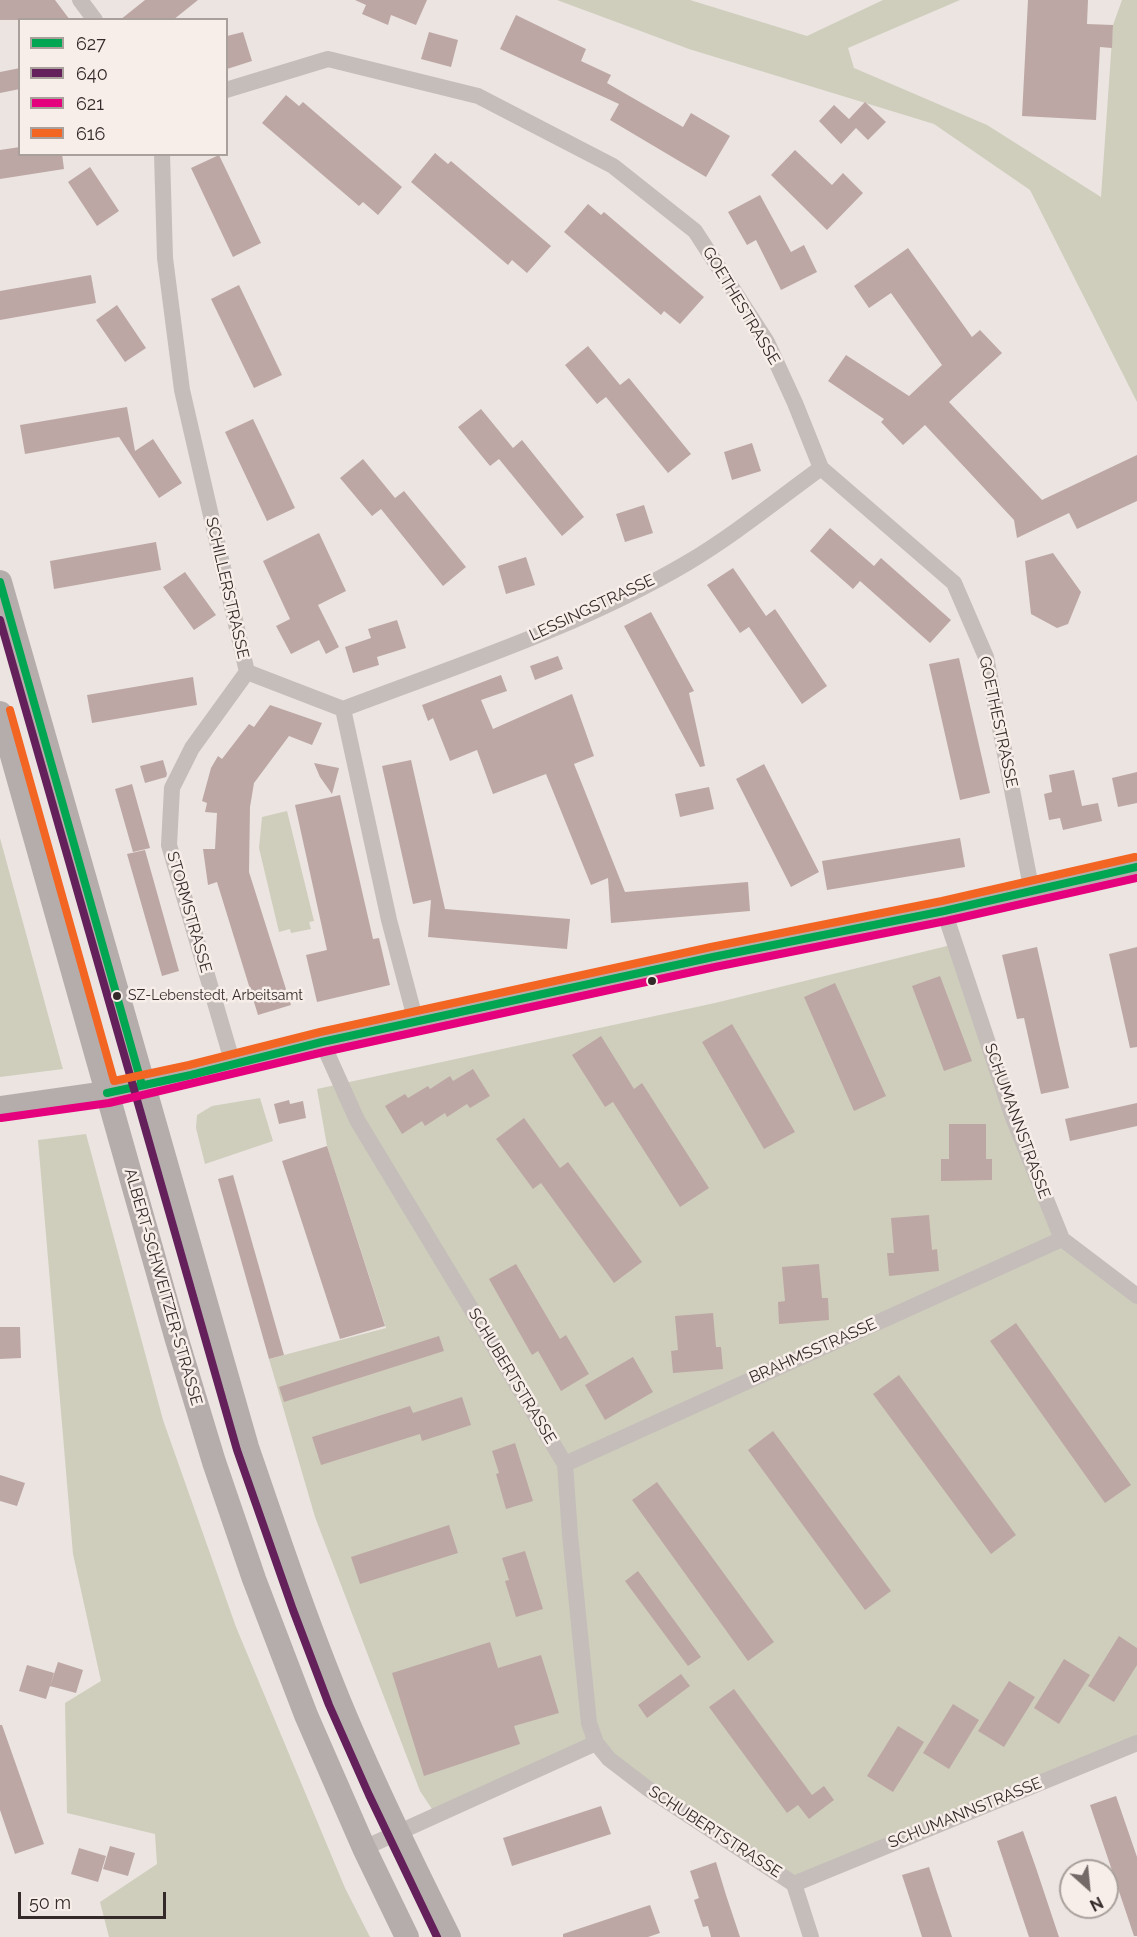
<!DOCTYPE html>
<style>
body{margin:0}
#map{position:relative;width:1137px;height:1937px;overflow:hidden;background:#ebe4e1;font-family:Raleway,sans-serif}
canvas{display:block}
.legend{position:absolute;left:18px;top:18px;width:210px;height:138px;box-sizing:border-box;background:#f7eee9;border:2px solid #a9a09c;margin:0;padding:8px 10px;list-style:none;font-size:18px;color:#342a29}
.legend li{display:flex;align-items:center;gap:12px;height:30px}
.legend b{width:30px;border:2px solid #a9a09c}
.north{position:absolute;left:1059px;top:1859px;width:60px;height:60px;box-sizing:border-box;background:#f7eee9;border:2px solid #a9a09c;border-radius:50%;rotate:153deg;font-size:16px;font-weight:700;line-height:24px;text-align:center;color:#342a29}
.north::after{content:'';display:block;margin:auto;width:21px;height:27px;background:#746b69;clip-path:polygon(50% 0,100% 100%,50% 72%,0 100%)}
.scale{position:absolute;left:18px;top:1892px;width:148px;height:27px;box-sizing:border-box;border:3px solid #342a29;border-top:0;padding-left:8px;font-size:18px;line-height:21px;white-space:nowrap;color:#342a29;-webkit-text-stroke:4px #f7eee9;paint-order:stroke}
</style>
<div id="map">
<canvas width="1137" height="1937"></canvas>
<ul class="legend">
<li><b style="height:8px;background:#00a651"></b>627</li>
<li><b style="height:8px;background:#64205b"></b>640</li>
<li><b style="height:8px;background:#e5007d"></b>621</li>
<li><b style="height:8px;background:#f26522"></b>616</li>
</ul>
<div class="north">N</div>
<div class="scale">50 m</div>
</div>
<script>
const c = document.querySelector('canvas').getContext('2d');
c.lineJoin = 'round';
function fillPath(path, color) { c.fillStyle = color; c.fill(path, 'evenodd'); }
function trace(path, color, width, dash) { c.strokeStyle = color; c.lineWidth = width; c.lineCap = dash ? 'butt' : 'round'; c.setLineDash(dash || []); c.stroke(path); }
function drawText(font, color, halo, rows, align = 'center') {
  c.font = font + ' Raleway,sans-serif'; c.lineWidth = 5; c.setLineDash([]); c.textBaseline = 'middle'; c.strokeStyle = halo; c.fillStyle = color; for (const [text, x, y, turn = 0] of rows) {
    c.save(); c.translate(x, y); c.rotate((+turn || 0) * Math.PI / 180); c.textAlign = isNaN(turn) ? turn : align; if (halo) c.strokeText(text, 0, 0); c.fillText(text, 0, 0); c.restore();
  }
}
fillPath(new Path2D(`
 M557,0H690L807,36L883,0H960L848,48L854,68L987,125L1101,197L1113,25L1122,0H1137V402L1030,190L934,124L689,49Z
 M287,811L314,921L309,922L311,929L291,933L290,929L279,932L259,848L262,817Z
 M0,838L62,1066L63,1069L0,1077Z
 M955,944L1062,1239L1137,1296V1743L794,1884L596,1743L436,1815L420,1791L315,1517L269,1359L386,1328L327,1146L317,1089L715,1003Z
 M260,1098L273,1141L205,1164L196,1128L197,1115L212,1106Z
 M86,1134L163,1420L236,1627L345,1888L370,1937H109L100,1902L157,1864L155,1834L67,1813L65,1703L101,1681L73,1554L38,1140Z`), '#cfcebc');
fillPath(new Path2D(`
 M0,0H55L70,20H0Z
 M145,0H198L173,20H120Z
 M355,0H427L416,25L391,15L388,25L362,14L366,5Z
 M1028,0H1088L1087,24L1113,25L1112,48L1100,47L1096,120L1022,116Z
 M516,15L586,49L581,61L611,75L607,83L683,127L691,113L730,136L706,177L610,120L619,104L500,49Z
 M243,32L252,61L227,69V36Z
 M429,32L458,40L451,67L421,59Z
 M20,68V89L0,93V72Z
 M286,95L299,106L303,102L402,187L378,215L363,202L359,206L262,123Z
 M865,102L886,122L868,140L856,128L841,144L819,121L834,105L849,119Z
 M20,147V154H62L64,169L0,179V150Z
 M795,150L832,185L843,173L863,193L827,230L771,175Z
 M435,153L448,164L451,161L551,246L527,273L512,260L508,265L411,182Z
 M219,155L261,243L233,257L191,168Z
 M90,167L119,211L97,226L68,182Z
 M760,195L791,252L804,245L817,272L781,290L756,240L747,245L728,212Z
 M588,204L601,215L604,212L704,297L680,324L664,311L661,315L564,232Z
 M908,248L972,337L980,330L1002,353L949,402L1042,500L1137,455V501L1077,529L1069,513L1017,538L1014,520L925,425L903,445L881,422L884,419L828,381L846,355L909,396L942,365L891,293L869,308L854,286Z
 M91,275L96,303L0,320V291Z
 M239,285L282,375L254,388L211,299Z
 M117,305L146,348L125,362L96,320Z
 M588,346L620,385L629,378L691,454L668,473L606,397L597,404L565,365Z
 M127,407L135,451L153,439L182,483L159,498L119,437L25,454L20,425Z
 M481,409L513,448L522,440L584,517L562,536L499,459L490,466L458,427Z
 M253,419L295,508L267,521L225,432Z
 M752,443L761,471L732,480L724,452Z
 M363,459L395,498L404,491L466,567L443,586L381,509L372,516L340,478Z
 M644,505L653,533L625,542L616,514Z
 M830,528L874,566L881,558L951,620L930,643L860,581L853,589L810,551Z
 M319,533L346,591L318,605L339,647L326,654L319,640L291,654L276,626L290,619L263,561Z
 M156,542L161,570L54,589L50,561Z
 M1053,553L1081,592L1068,624L1057,628L1031,614L1025,561Z
 M526,557L535,585L506,594L498,566Z
 M733,568L766,616L775,609L827,686L802,704L749,627L740,633L707,585Z
 M185,572L216,615L194,630L163,587Z
 M651,612L694,691L689,693L705,766L700,767L624,626Z
 M397,620L406,648L377,657L379,665L353,673L345,647L371,638L368,629Z
 M558,656L563,669L535,680L530,666Z
 M959,658L990,793L960,800L929,664Z
 M501,675L507,691L481,700L493,729L572,694L594,756L574,764L625,892L748,882L750,911L611,923L608,878L591,885L546,774L493,794L477,750L450,761L433,718L428,721L422,705Z
 M193,677L197,705L92,723L87,695Z
 M270,705L322,723L312,745L289,736L254,783L250,807L249,872L291,1005L258,1015L217,882L208,885L203,849H215L217,813L205,812L207,803L202,801L211,768L218,756L222,759L249,724L254,727Z
 M163,760L167,774L166,777L145,783L140,766Z
 M411,760L445,909L570,919L567,949L428,937L431,900L413,904L382,766Z
 M314,763L339,768L332,794L320,777Z
 M764,764L819,872L791,887L736,779Z
 M1074,770L1082,806L1098,803L1102,821L1063,830L1060,818L1049,820L1044,794L1052,792L1049,775Z
 M1137,772V803L1118,807L1112,778Z
 M132,784L150,848L133,852L115,789Z
 M709,787L714,809L680,817L675,794Z
 M340,795L373,939L379,938L390,985L317,1002L306,955L327,950L295,805Z
 M960,838L965,867L827,890L822,861Z
 M145,850L179,971L162,976L127,854Z
 M1037,947L1069,1088L1041,1094L1024,1018L1017,1019L1002,955Z
 M1137,947V1047L1130,1048L1109,954Z
 M940,976L972,1061L944,1071L912,986Z
 M835,983L886,1096L854,1111L804,997Z
 M732,1024L795,1132L764,1149L702,1042Z
 M601,1036L634,1089L642,1083L709,1188L680,1207L613,1102L605,1107L572,1055Z
 M473,1069L490,1096L470,1108L467,1104L447,1117L445,1113L425,1126L422,1121L402,1134L385,1106L405,1094L408,1098L428,1086L430,1089L450,1076L453,1081Z
 M289,1100L290,1104L303,1101L306,1118L279,1124L274,1104Z
 M1137,1103V1126L1070,1141L1065,1119Z
 M524,1118L560,1168L568,1162L642,1262L614,1283L541,1183L533,1189L496,1139Z
 M949,1124H986V1159H992V1180L941,1181V1159H949Z
 M327,1146L385,1326L340,1339L282,1161Z
 M233,1175L284,1355L269,1359L218,1179Z
 M929,1215L932,1250L937,1249L939,1271L889,1276L887,1253H894L891,1218Z
 M516,1264L560,1339L566,1335L589,1374L561,1391L538,1351L532,1355L489,1279Z
 M819,1264L822,1298H828L829,1320L779,1324L778,1302L785,1301L782,1267Z
 M713,1313L716,1347H721L723,1369L673,1373L671,1351L678,1350L675,1316Z
 M1016,1323L1131,1485L1105,1503L990,1341Z
 M0,1327H20L21,1358L0,1359Z
 M439,1336L444,1351L284,1402L279,1387Z
 M633,1357L653,1392L605,1420L585,1385Z
 M899,1375L1016,1535L991,1554L873,1394Z
 M462,1397L471,1425L422,1441L420,1434L321,1465L312,1437L410,1406L413,1413Z
 M773,1431L891,1591L865,1610L748,1450Z
 M515,1443L533,1501L506,1509L496,1474L499,1473L492,1451Z
 M0,1475L25,1483L17,1506L0,1501Z
 M657,1482L774,1642L748,1661L632,1500Z
 M449,1525L458,1553L360,1584L351,1557Z
 M525,1551L543,1609L516,1617L505,1581L509,1580L502,1558Z
 M638,1571L701,1657L688,1666L625,1581Z
 M1119,1636L1137,1648V1665L1114,1702L1088,1686Z
 M490,1642L498,1668L541,1655L559,1713L514,1726L520,1744L424,1776L392,1673Z
 M1064,1659L1090,1675L1059,1724L1034,1708Z
 M58,1662L83,1670L76,1693L50,1686Z
 M27,1665L54,1673L46,1699L19,1691Z
 M681,1674L690,1686L647,1718L638,1705Z
 M1009,1681L1035,1697L1004,1747L978,1731Z
 M734,1689L812,1795L824,1786L834,1800L809,1819L798,1805L787,1813L709,1707Z
 M953,1704L979,1720L949,1769L923,1753Z
 M0,1725H2L44,1844L15,1854L0,1810Z
 M898,1726L924,1742L893,1792L867,1776Z
 M1116,1796L1137,1857V1936H1134L1090,1805Z
 M601,1806L611,1834L512,1866L503,1838Z
 M1023,1831L1036,1868L1059,1937H1029L997,1841Z
 M110,1846L135,1853L128,1876L103,1869Z
 M79,1848L106,1856L98,1882L71,1874Z
 M716,1862L726,1895L740,1937H711L708,1926L703,1927L694,1900L699,1898L690,1871Z
 M929,1867L936,1889L952,1937H922L914,1912L902,1875Z
 M650,1905L660,1933L648,1937H563V1934Z`), '#bda7a4');
trace(new Path2D(`
 M80,0L95,20
 M226,90L328,59L478,96L613,166L695,231L767,342L795,403L821,468L954,583L986,657L1032,892
 M162,154L165,258L182,390L247,672L343,709L389,920L416,1022
 M343,709C459,665 580,626 687,563C734,535 777,500 821,468
 M944,911L1012,1115L1062,1239L1137,1296
 M322,1042L357,1120L565,1464L570,1535L589,1723L596,1743L609,1759L647,1788L794,1884L811,1937
 M233,1064L169,845L172,788L192,748L247,672
 M565,1464L1062,1239
 M364,1848L596,1743
 M794,1884L1137,1743`), '#c4bdba', 16);
trace(new Path2D(`
 M0,582L247,1447C276,1532 305,1618 339,1701C372,1781 410,1859 449,1937
 M0,713L177,1340L214,1462L254,1579L306,1715L364,1848L407,1937
 M0,1108L107,1093L142,1085L322,1042L713,957L944,911L1137,867`), '#b5adab', 24);
trace(new Path2D(`
 M0,582L142,1085
 M107,1093L191,1075L322,1042L713,957L944,911L1137,867`), '#00a651', 8);
trace(new Path2D(`
 M0,620L237,1450L293,1610L329,1705L369,1795L437,1937`), '#64205b', 8);
trace(new Path2D(`
 M1,1118L109,1103L324,1052L715,967L946,921L1137,878`), '#e5007d', 8);
trace(new Path2D(`
 M10,710L114,1081L189,1065L320,1032L711,947L942,901L1135,857`), '#f26522', 8);
for (const [x, y, r, color] of [
 [652,981,5,"#342a29"],
 [117,996,5,"#342a29"]
]) { const dot = new Path2D(); dot.arc(x, y, r, 0, 2 * Math.PI); c.fillStyle = color; c.fill(dot); trace(dot, '#f7eee9', 2); }
drawText('14px', '#342a29', '#f7eee9', [
 ["SZ-Lebenstedt, Arbeitsamt",128,996]
], 'left');
drawText('16px', '#342a29', '#f7eee9', [
 ["GOETHESTRASSE",741,306,59],
 ["SCHILLERSTRASSE",227,588,77],
 ["LESSINGSTRASSE",592,608,-25],
 ["GOETHESTRASSE",998,722,78],
 ["STORMSTRASSE",189,912,74],
 ["SCHUMANNSTRASSE",1017,1121,70],
 ["ALBERT-SCHWEITZER-STRASSE",163,1287,74],
 ["BRAHMSSTRASSE",813,1351,-24],
 ["SCHUBERTSTRASSE",512,1376,59],
 ["SCHUMANNSTRASSE",965,1813,-22],
 ["SCHUBERTSTRASSE",715,1832,33]
]);
</script>
